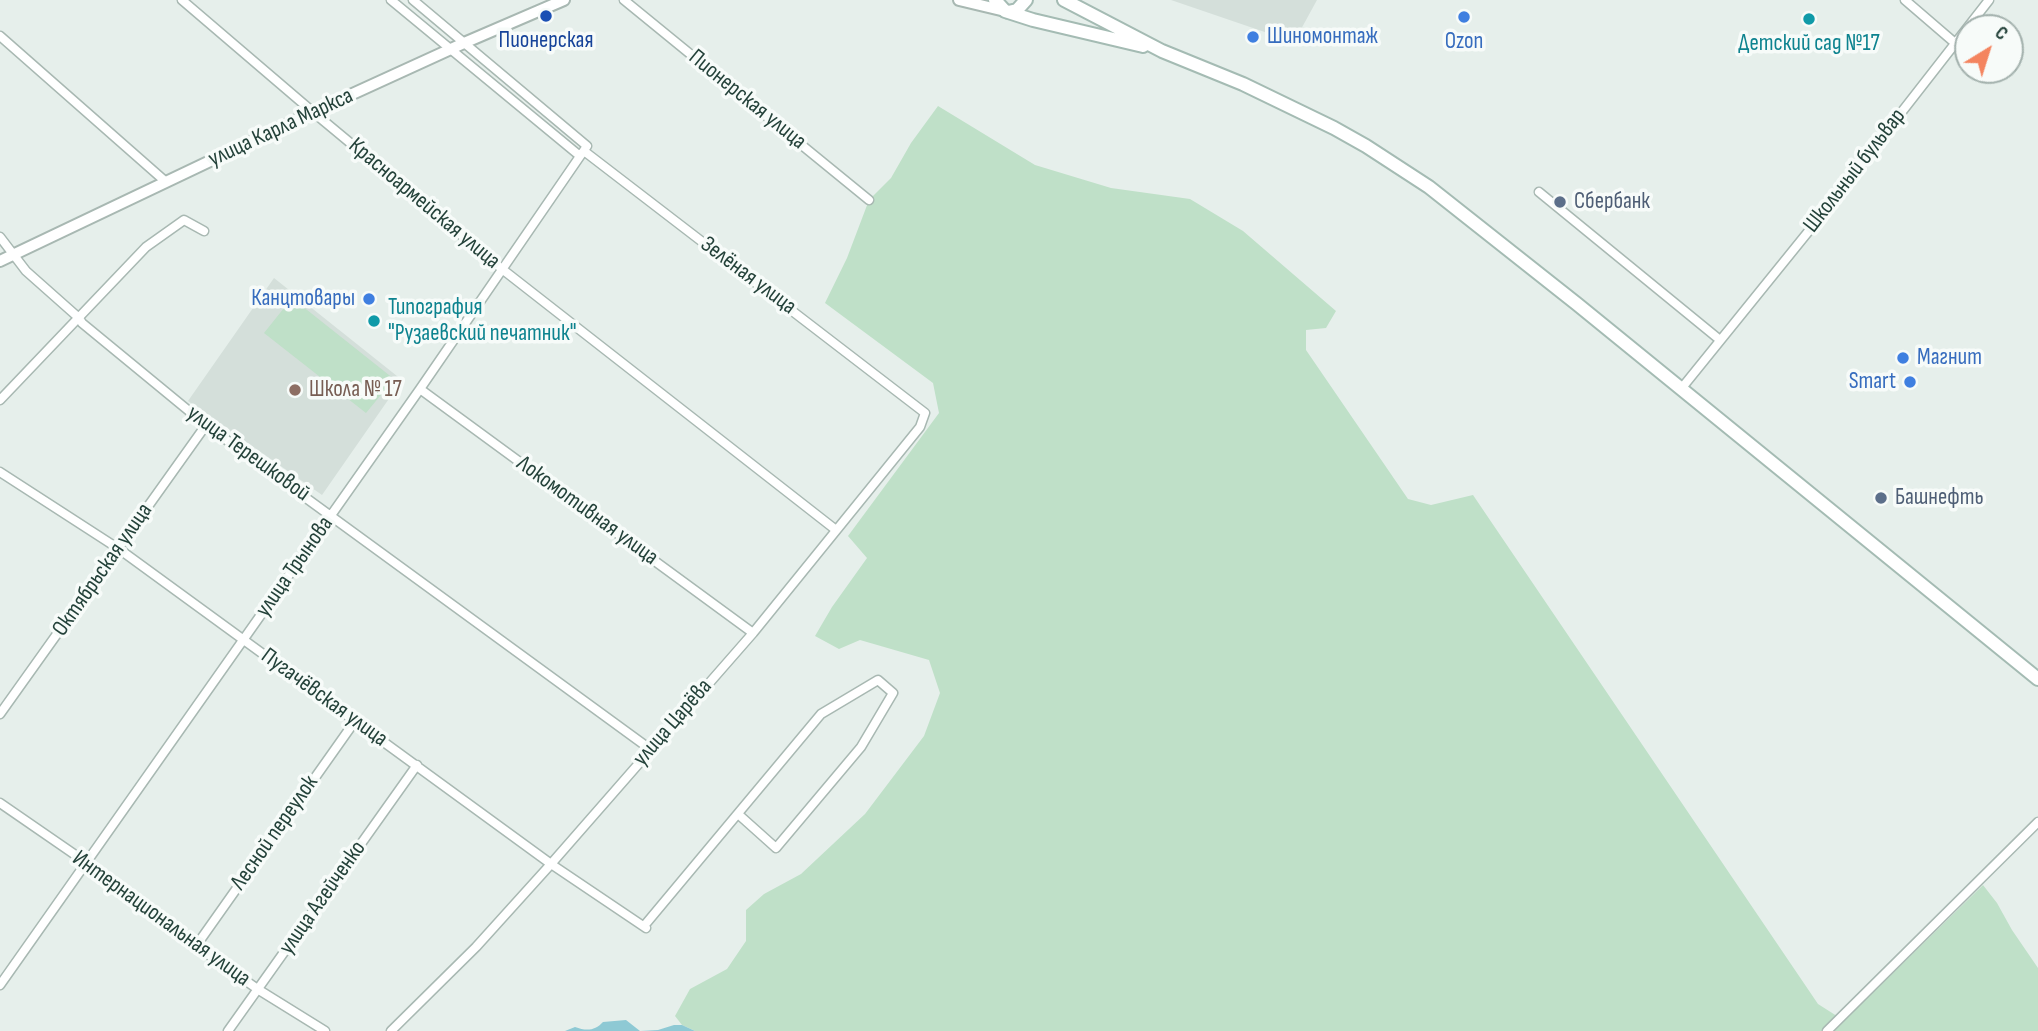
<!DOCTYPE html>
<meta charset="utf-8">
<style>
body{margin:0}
#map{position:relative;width:2038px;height:1031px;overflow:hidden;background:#e6efeb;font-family:"Sofia Sans Condensed",sans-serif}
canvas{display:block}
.north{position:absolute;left:1954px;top:14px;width:70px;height:70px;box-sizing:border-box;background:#f7fbf9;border:2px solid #a3b1ad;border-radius:50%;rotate:38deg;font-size:19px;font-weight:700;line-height:28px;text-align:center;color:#24423a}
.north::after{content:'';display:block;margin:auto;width:24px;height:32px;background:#f4845f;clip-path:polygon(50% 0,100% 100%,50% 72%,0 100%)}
</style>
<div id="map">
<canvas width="2038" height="1031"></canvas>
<div class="north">С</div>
</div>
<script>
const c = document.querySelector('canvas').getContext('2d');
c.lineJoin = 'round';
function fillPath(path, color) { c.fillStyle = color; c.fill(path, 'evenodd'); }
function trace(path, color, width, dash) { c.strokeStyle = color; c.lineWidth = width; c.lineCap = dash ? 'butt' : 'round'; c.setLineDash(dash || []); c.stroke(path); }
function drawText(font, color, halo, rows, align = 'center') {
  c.font = font + ' "Sofia Sans Condensed",sans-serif'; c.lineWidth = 7; c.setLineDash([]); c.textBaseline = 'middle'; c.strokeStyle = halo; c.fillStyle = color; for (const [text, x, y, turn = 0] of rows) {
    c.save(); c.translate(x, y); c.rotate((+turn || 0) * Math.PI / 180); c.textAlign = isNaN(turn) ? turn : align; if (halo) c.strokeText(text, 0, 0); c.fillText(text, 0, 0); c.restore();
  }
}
fillPath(new Path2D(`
 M1171,0H1317L1294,42Z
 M274,278L402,380L322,495L188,401Z`), '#d4dfda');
fillPath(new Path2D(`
 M938,106L1035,165L1111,188L1190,199L1243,231L1336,311L1326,328L1306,330V350L1408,499L1431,505L1473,495L1818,1004L1840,1018L1851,1014L1983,885L1997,903L2012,930L2038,968V1031H695L682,1025L675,1016L690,989L727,969L746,941V910L764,894L801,874L865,814L924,736L940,693L929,660L860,640L839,649L815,636L832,607L867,558L848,536L939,413L933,383L825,303L847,258L869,200L891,178L911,143Z
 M292,298L394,379L366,413L264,333Z`), '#bfe0c8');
fillPath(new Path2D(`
 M626,1020L640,1031L658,1030L674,1025H682L695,1031H565L575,1027C586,1031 595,1031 603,1022Z`), '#8ec9d4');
const minor = new Path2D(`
 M182,0L313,112L502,269L836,530
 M391,0L580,156
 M624,0L869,200
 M1905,0L1955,43
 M0,36L166,182
 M1539,192L1720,340
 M0,237L26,271L79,318L82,323L206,425L650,749
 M420,389L753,633
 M1681,389L1812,227L1989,0
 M0,400L146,247L184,220L204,231
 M0,472L119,549L551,864L646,928
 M0,714L206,425
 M0,803L87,863L196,946L259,990L325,1031
 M644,926L821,714L878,680L893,693L861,747L776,848L738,814
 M196,946L355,721
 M0,985L420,389L587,146L413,0
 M228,1031L417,765
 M391,1031L476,947L551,864L753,633L920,427L925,413L584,151
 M1827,1031L2038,822`);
const tertiary = new Path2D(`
 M959,0L1005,11
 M0,261L313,112L464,43L564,0`);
const secondary = new Path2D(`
 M995,0L1005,11L1033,20L1143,46
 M1064,0L1162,51L1243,84L1334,128L1366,146L1429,187L1577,304L2038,679
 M1008,12L1017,10L1026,0`);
trace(minor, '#a8b8b2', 11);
trace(tertiary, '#a8b8b2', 14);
trace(secondary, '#a4bbb3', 16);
trace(minor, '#fff', 8);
trace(tertiary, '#fff', 10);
trace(secondary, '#fff', 12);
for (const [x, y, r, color] of [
 [546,16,7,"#1a4fb4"],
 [1464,17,7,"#3f7fe0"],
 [1809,19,7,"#0f9aa8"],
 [1253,37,7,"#3f7fe0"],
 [1560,202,7,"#5c6f8a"],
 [369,299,7,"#3f7fe0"],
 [374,321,7,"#0f9aa8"],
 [1903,358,7,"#3f7fe0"],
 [1910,382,7,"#3f7fe0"],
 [295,390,7,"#8d6e63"],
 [1881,498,7,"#5c6f8a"]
]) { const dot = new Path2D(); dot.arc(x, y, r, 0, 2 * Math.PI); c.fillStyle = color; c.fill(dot); trace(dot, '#f7fbf9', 2.5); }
drawText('23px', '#366cbe', '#f7fbf9', [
 ["Шиномонтаж",1267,37],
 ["Ozon",1464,42,"center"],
 ["Канцтовары",355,299,"right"],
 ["Магнит",1917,358],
 ["Smart",1896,382,"right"]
], 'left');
drawText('23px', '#164399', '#f7fbf9', [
 ["Пионерская",546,41]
]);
drawText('23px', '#0d838f', '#f7fbf9', [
 ["Детский сад №17",1809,44],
 ["Типография",388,308,"left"],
 ["\"Рузаевский печатник\"",388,334,"left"]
]);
drawText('23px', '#24423a', '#f7fbf9', [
 ["Пионерская улица",747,100,39],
 ["улица Карла Маркса",281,128,-25],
 ["Школьный бульвар",1855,171,-52],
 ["Красноармейская улица",424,204,40],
 ["Зелёная улица",748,276,37],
 ["улица Терешковой",248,454,36],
 ["Локомотивная улица",587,511,36],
 ["улица Трынова",295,567,-55],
 ["Октябрьская улица",103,570,-55],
 ["Пугачёвская улица",324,698,36],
 ["улица Царёва",673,723,-49],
 ["Лесной переулок",275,833,-55],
 ["улица Агейченко",323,898,-55],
 ["Интернациональная улица",161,919,36]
]);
drawText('23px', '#4e5e75', '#f7fbf9', [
 ["Сбербанк",1574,202],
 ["Башнефть",1895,498]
], 'left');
drawText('23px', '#785e54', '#f7fbf9', [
 ["Школа № 17",309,390]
], 'left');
</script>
